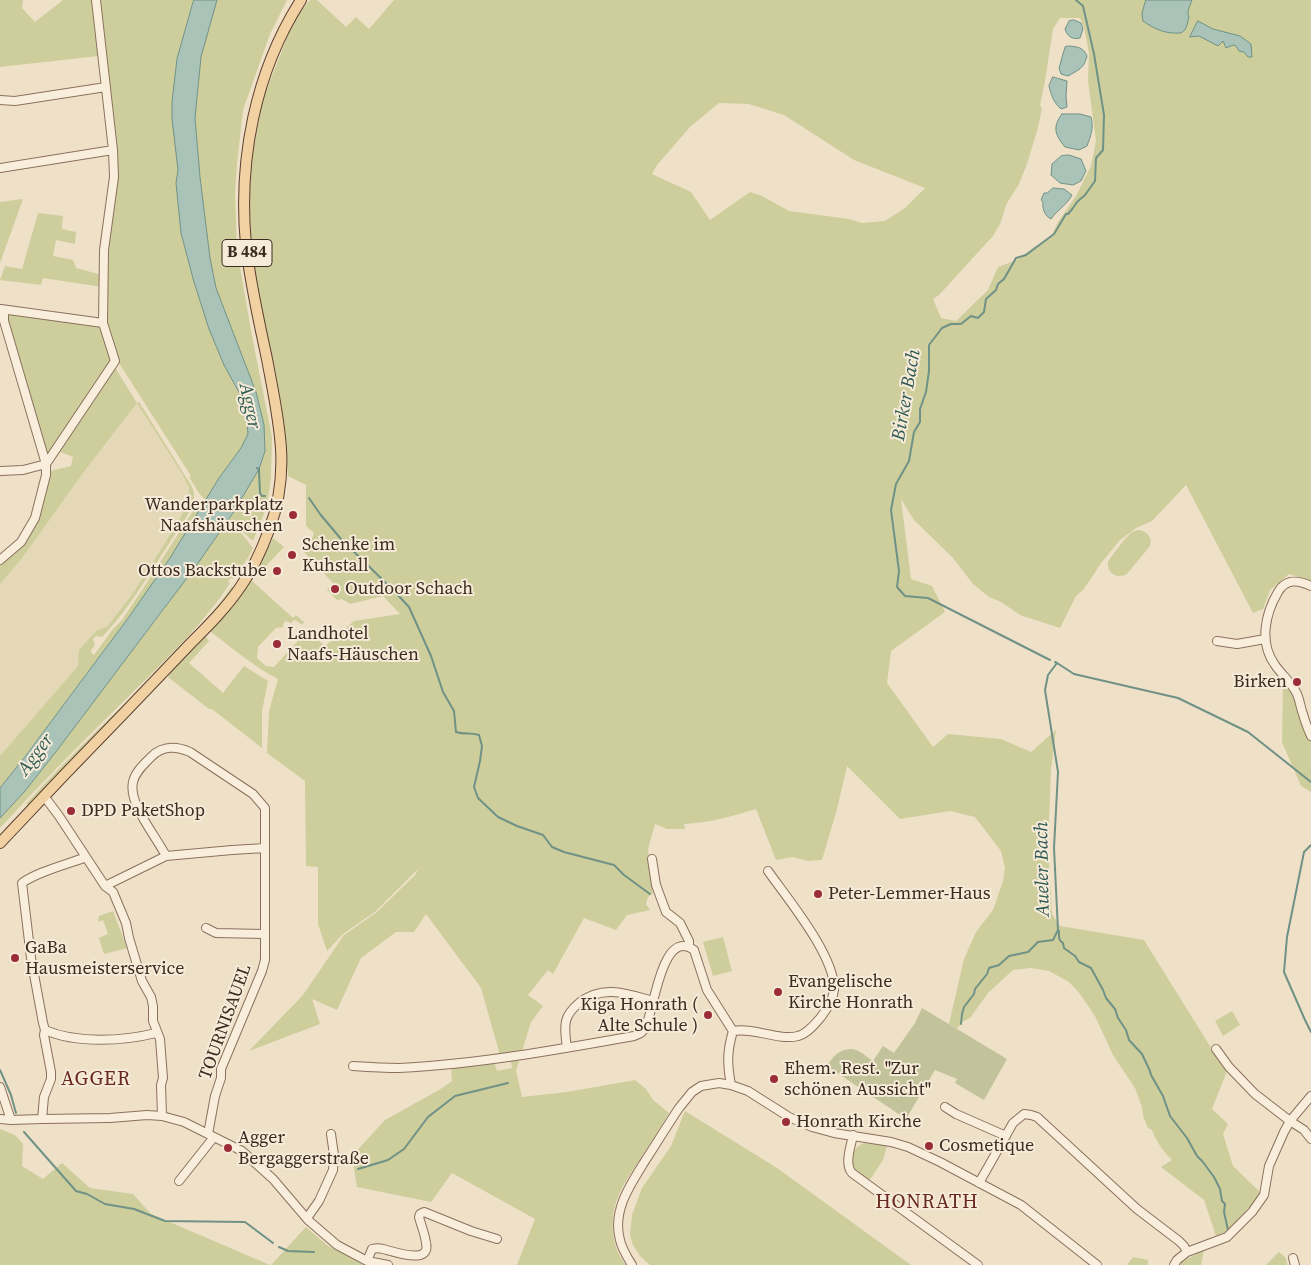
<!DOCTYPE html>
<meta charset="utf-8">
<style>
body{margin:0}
canvas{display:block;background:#efe0c8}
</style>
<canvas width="1311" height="1265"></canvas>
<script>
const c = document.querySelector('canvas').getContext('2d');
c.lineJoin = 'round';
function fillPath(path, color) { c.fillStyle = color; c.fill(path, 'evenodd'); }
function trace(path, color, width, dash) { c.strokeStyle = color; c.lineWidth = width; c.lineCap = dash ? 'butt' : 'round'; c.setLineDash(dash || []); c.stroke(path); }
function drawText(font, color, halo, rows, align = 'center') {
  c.font = font + ' "Source Serif 4",serif'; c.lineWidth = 4; c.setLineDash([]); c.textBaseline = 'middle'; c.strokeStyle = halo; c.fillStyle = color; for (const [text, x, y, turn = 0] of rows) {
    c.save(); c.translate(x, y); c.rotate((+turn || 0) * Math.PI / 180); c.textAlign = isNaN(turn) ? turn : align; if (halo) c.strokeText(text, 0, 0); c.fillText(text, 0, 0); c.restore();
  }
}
fillPath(new Path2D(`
 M137,403L181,472L189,487V497L187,506L163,546L131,596L107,628L96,631L78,666L0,756V584L23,557L83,473Z`), '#e5d8b6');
fillPath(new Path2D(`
 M0,0H23L22,8L35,22L63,0H92L99,56L0,67Z
 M99,0H194L177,59L172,112L178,170L176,183L181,233L194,282L209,329L224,365L240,394L244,415L247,422L248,434L241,448L219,478L206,501L199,493L189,477L191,476L117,360L107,326L106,252L116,187Z
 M217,0H287L270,34L243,110L237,164L235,193L237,250L252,336L272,437L271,477L267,506L253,541L229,520L243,496L264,425L256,392L216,288L210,258L200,177L195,118L201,57Z
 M310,0H317L346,27L356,17L369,29L394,0H1311V581L1289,574L1270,590L1263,609L1253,613L1186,485L1152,521L1136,528L1120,540L1101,563L1090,580L1083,590L1076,596L1060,628L1020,615L1001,602L989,597L973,584L953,558L914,520L901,499L911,579L932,586L945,612L891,651L887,683L933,747L948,734L1001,739L1031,752L1056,730L1051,770L1048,847L1052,914L1060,926L1144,940L1213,1051L1227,1071L1212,1109L1228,1124L1223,1134L1233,1166L1261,1193L1251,1208L1249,1207L1229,1230L1216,1236L1204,1200L1161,1167L1172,1160C1163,1151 1157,1143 1152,1130L1148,1128L1143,1116L1142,1107L1135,1088L1113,1055L1095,1016L1080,994L1069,982L1049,971L1031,968L1013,970L988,993L970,1018L962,1022L957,1029L949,1024L964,959L976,932L993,910L1003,881L1005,868L1001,851L975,817L950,811L900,819L847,766L837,809L822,860L808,861L792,857L776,860L756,809C733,816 709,823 684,824L685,829H667L655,824L648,849L653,893L648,897L646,904L650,910L627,915L616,930L584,918L553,974L548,970L528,995L543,1006L531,1022L516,1071L522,1097L567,1092L635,1080L646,1089L653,1100L669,1113C659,1129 649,1145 638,1162C629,1176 619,1190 615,1206C610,1225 613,1250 626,1265H517L535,1219L452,1173L431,1202L357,1187L352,1156L385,1120L439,1090L452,1081L451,1067L494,1061L497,1071L512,1068L510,1054L500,1055L481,988L426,914L414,932H396L361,958L337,1010L312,999L320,1024L249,1051L303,995L344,935L377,912L415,875L419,868L376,911L343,934L327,951L318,924V867L306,866L305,781L267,753L269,711L278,679C253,666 232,648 210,631L250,579L293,618L296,615L305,623L301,624L297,621L294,620L291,623L286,621L283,624V627L276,628L258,647L257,658L266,666L274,667L307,631L325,646L354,621L400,614L383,596L350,604L342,599L337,600L327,590L333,583L303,551L310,544L314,533L306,526V485L288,476L280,409L250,244V168L263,99L290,30L300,11ZM1060,18H1080L1084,27L1089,53L1088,81L1096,141L1091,166L1076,196L1058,222L1051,237L1034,247L1017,260L998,267L988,290L956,321L941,318L933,299L939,295L993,236L1000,224L1007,203L1019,184L1027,164L1037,131L1042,109L1040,105L1045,81L1053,29ZM719,103L749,104L784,115L854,160L925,188L905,208L885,221L862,223L849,219L789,211L762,196L750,192L710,220L691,192L652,174L657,165L690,127Z
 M23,199L0,263V202Z
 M38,213L63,216L62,229L76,232L75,244L56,240L53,256L73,260L76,268L102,275V287L43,278L41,285L0,280L5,266L22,269Z
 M12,314L101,325L111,363L50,454L45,453L6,321L7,316Z
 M114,366L137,403L139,402L191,485C194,491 195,495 193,503C189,517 177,530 170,542C149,574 129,609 103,636L101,637L96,636L93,639L95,645L91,650V652L94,655L113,629L122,620L142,590L191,514L198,499L205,502C169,565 125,624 81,681C54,717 28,753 0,788V756L78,666L79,650L96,631L107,627L131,596L163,546L187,506L189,497V487L181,472L137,403L83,473L23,557L0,584V563L21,545L49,474L51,471L71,466L73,457L58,451Z
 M228,521L242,534L253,548L248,558L233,579L231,578L228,582L230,583C204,624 165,660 131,694C86,738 42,782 0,828V818L25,791L55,753L100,692L162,612Z
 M1139,530C1147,531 1153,538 1150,546L1127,574C1118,579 1107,574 1108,563C1108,559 1128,535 1132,532C1134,531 1137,530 1139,530Z
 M273,538L284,547L263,569L259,567Z
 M232,586L233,587L227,598L147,684L97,733L28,805L26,804C71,753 122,708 169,659C191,635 214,613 232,586Z
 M204,634L209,641L189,663L222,692V694L244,666L268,681L262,711V748L212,709H209L168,677L171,672Z
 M1283,682H1286L1294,694L1307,738L1311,739V792L1301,786L1282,742Z
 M113,911L127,948L104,954L99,938L108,934L103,920L98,922L99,916Z
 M723,937L732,971L713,976L703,942Z
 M1232,1011L1240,1025L1223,1036L1215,1021Z
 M685,1111L777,1168L911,1265H650L640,1256L633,1245L630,1235L632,1215L642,1188L671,1146Z
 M0,1129L15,1135L23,1144L22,1166L43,1179L62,1163L90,1188L133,1194L151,1214L270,1265H0Z
 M865,1143L887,1146L883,1160L869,1181C865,1178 860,1175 856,1170C849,1160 853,1146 865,1143Z
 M306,1227L327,1245L364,1265H271Z
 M1204,1250L1201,1265H1181L1180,1263Z
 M1279,1252L1286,1258L1287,1265H1266Z
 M1133,1257L1148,1260V1265H1127Z`), '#cdce9c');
fillPath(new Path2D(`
 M922,1008L1007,1059L984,1100L955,1083L957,1079L935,1070L906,1119L827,1066C833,1056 843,1046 856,1050C862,1052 868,1058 873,1061L883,1046L894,1053L915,1023Z`), '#c2c39b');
const water = new Path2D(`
 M194,0H217L201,57L195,118L200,177L210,258L216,288L256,392L264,425L265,451L259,469L233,513L196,566L55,753L25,791L0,818V788L24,758L129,617L170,558L219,478L241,448L248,434L247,422L244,415L240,394L224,365L209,329L194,282L181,233L176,183L178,170L172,119V102L177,59Z
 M1146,0H1192C1190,6 1186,12 1189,17L1187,25L1185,30L1181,33C1166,34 1156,30 1143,21L1142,14Z
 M1074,20L1081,23L1083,29L1080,38C1072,40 1067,36 1065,29L1069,21Z
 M1198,21L1213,29L1240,36L1251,44L1252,57H1248L1244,52L1239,51L1236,46L1233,45L1226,48L1223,41L1218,46L1199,36L1190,37Z
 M1069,46C1078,47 1083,47 1087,56C1084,69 1078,70 1068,76L1061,74L1059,68L1065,47Z
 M1053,77L1067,81L1066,96L1067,107L1061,109C1054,103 1051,95 1049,86Z
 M1062,114H1080L1091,117C1094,128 1091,135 1087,146L1079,150L1065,147C1055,135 1052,127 1062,114Z
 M1069,155L1081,159L1086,171L1081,181L1073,185L1060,183L1051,175L1052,164L1061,156Z
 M1053,188L1064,189L1072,195C1067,205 1057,210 1051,219C1045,216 1042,209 1043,202L1041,200L1044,193H1047Z`);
fillPath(water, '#a9c3b9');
trace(water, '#709286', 1);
trace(new Path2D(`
 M257,468L259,469V472L260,493L262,496H265
 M309,498L320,514L341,539L395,592L409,607L431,656L443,692L454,711L456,732C465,735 470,732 479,735L482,746L480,761L474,787L478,798L498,817L517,826L543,835L552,847L564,852L614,865L624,875L650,894
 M1050,660L928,598L905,596L897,587L899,571L891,510L896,484L909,461L914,432L920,422V409L926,392L929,371V345L942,328L951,324H961L971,316L978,318L984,312L986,299L996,290L998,284L1004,279L1016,258L1026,255L1054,234L1066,214H1068L1073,208L1077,202L1085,195L1095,181L1096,158L1103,150L1104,115L1094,54L1083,6L1076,0
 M1057,663L1074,674L1178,698L1248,732L1311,782
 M1311,845L1304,852L1287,937L1284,972L1305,1020L1311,1032
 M1059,931C1059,937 1058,940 1063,943L1064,948L1075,956L1079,962L1091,968L1103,990L1106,998L1115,1009L1118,1018L1126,1030L1129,1040L1142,1054L1150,1071L1151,1075L1163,1096L1170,1116L1187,1138L1197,1156L1203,1162L1214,1177L1220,1189L1222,1201L1225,1204L1224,1212L1228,1230
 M961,1024L962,1014L964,1007L974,994L975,989L987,974L989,968L999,965L1009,956L1028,952L1038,942L1053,940L1058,930L1054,848L1058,772L1045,690L1048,675L1057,663L1055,662
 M0,1070L11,1095L16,1113
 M24,1132L76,1191L87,1194L105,1204L134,1209L165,1221L245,1222L273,1243
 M358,1169L388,1160L404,1149L428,1117L455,1096L508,1083
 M279,1247L288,1251L314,1252`), '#709286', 2);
const minor = new Path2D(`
 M0,100L15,101L106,87
 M0,168L113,150
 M1,309L103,323
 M46,464L115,361L103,323L104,250L114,177L113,150L96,0
 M0,471L23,470L46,464
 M0,560L21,542L35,518L46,475V464L4,321V310
 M1311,586C1298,580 1286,578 1278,592C1265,614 1259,643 1275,665C1282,675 1290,681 1296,692C1300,699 1300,707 1303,714C1305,722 1308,729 1311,736
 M1217,641L1237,644L1265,639
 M44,796L59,816L105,886L113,892L126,923L129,938L142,981L151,997L153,1006V1021L160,1039L163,1078L161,1085L162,1116
 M166,856C156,836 128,804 133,782C135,772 144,764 151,757C163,745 176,746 190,752L253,794L265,808V960L262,971L221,1069V1078L215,1096L208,1134
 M86,857C66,865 39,871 22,883L31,958L43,1023L45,1030C77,1044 124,1041 156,1033
 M652,859L656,885L666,912L680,923L689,941V946
 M105,886L166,856L232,850L265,848
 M206,928L216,933L265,934
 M733,1031C754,1027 778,1041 798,1036C807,1034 815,1024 821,1017C827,1009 833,1000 834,990C836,957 787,898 768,871
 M567,1048C566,1040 564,1030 566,1021C568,1013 573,1008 579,1003C603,984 628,994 653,1001C658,984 668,931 694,950L707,990L733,1031
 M1216,1049L1229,1067L1255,1094L1290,1121L1304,1130L1311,1139
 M353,1066C368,1067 384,1068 399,1068C478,1064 556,1050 634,1036C636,1035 640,1034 642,1032C648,1026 651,1009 653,1001
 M731,1085C727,1064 727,1051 733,1031
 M0,1087L11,1120
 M945,1107L956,1114L1006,1136
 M0,1119L11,1120L42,1119L110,1118L147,1115L162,1116L184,1122L242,1151L273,1179L308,1220L337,1245L367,1261L388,1265
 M42,1119L44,1097L51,1079V1072L44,1035L45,1030
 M853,1135C851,1146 844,1164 852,1173L978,1265
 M179,1181L214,1137
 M979,1183L1013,1123L1024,1114L1031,1115L1037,1117L1137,1209L1179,1241L1184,1246L1187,1252
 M307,1218L319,1201L333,1170L334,1155L331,1134
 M1293,1258L1295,1265
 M367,1261L372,1249C376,1248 379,1248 383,1249C395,1252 431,1265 426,1243C425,1234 421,1225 419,1217L420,1214L424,1212L471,1231L497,1239
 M632,1265C627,1257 622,1249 620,1240C612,1211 630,1185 645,1161C656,1144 667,1126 679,1108L692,1092L701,1086L719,1083L731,1085L748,1091L789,1117L812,1127L834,1133L891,1142L908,1147L940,1162L1021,1205L1097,1265
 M1174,1265L1177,1260L1187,1252L1227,1237L1252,1212L1264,1195L1269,1166L1284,1132L1290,1121L1311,1096`);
const major = new Path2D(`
 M0,843C42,798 84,754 127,710C148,688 169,666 190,644C208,626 227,607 241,586C253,569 262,549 269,530C292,470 278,419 267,359C259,321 250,283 246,245C238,160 255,72 301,0`);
trace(minor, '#8b715d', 10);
trace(major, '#5a4031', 12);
trace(minor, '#f9eedc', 8);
trace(major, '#f1d0a1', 10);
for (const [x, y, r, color] of [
 [293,515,5,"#9b2d38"],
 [292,555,5,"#9b2d38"],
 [277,571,5,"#9b2d38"],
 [335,589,5,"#9b2d38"],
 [277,644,5,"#9b2d38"],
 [1297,682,5,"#9b2d38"],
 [71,811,5,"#9b2d38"],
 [818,894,5,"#9b2d38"],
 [15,958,5,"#9b2d38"],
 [778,992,5,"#9b2d38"],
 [708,1015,5,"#9b2d38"],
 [774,1079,5,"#9b2d38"],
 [786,1122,5,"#9b2d38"],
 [929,1146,5,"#9b2d38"],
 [228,1148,5,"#9b2d38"]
]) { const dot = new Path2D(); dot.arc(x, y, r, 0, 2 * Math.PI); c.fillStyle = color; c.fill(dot); trace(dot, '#f6ebd8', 2); }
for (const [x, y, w] of [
 [247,253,50]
]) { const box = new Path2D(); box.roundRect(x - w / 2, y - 13.5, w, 27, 4); c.fillStyle = '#f6ebd8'; c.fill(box); trace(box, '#3c2b20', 1); }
drawText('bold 16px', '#3c2b20', null, [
 ["B 484",247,253]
]);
drawText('18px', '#3c2b20', '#f6ebd8', [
 ["Wanderparkplatz",283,505,"right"],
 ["Naafshäuschen",283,526,"right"],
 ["Schenke im",302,545],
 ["Kuhstall",302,566],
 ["Ottos Backstube",267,571,"right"],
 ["Outdoor Schach",345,589],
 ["Landhotel",287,634],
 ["Naafs-Häuschen",287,655],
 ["Birken",1287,682,"right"],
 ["DPD PaketShop",81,811],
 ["Peter-Lemmer-Haus",828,894],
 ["GaBa",25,948],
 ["Hausmeisterservice",25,969],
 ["Evangelische",788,982],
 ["Kirche Honrath",788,1003],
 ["Kiga Honrath (",698,1005,"right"],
 ["Alte Schule )",698,1026,"right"],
 ["Ehem. Rest. \"Zur",784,1069],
 ["schönen Aussicht\"",784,1090],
 ["Honrath Kirche",796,1122],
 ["Agger",238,1138],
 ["Bergaggerstraße",238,1159],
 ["Cosmetique",939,1146]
], 'left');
drawText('18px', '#3c2b20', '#f6ebd8', [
 ["TOURNISAUEL",226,1022,-70]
]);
drawText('italic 19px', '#305b54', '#f6ebd8', [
 ["Birker Bach",907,395,-80],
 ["Agger",249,406,78],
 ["Agger",36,755,-53],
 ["Aueler Bach",1043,869,-91]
]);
c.letterSpacing = '1px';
drawText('20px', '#692820', '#f6ebd8', [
 ["AGGER",96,1080],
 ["HONRATH",927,1203]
]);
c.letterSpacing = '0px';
</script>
